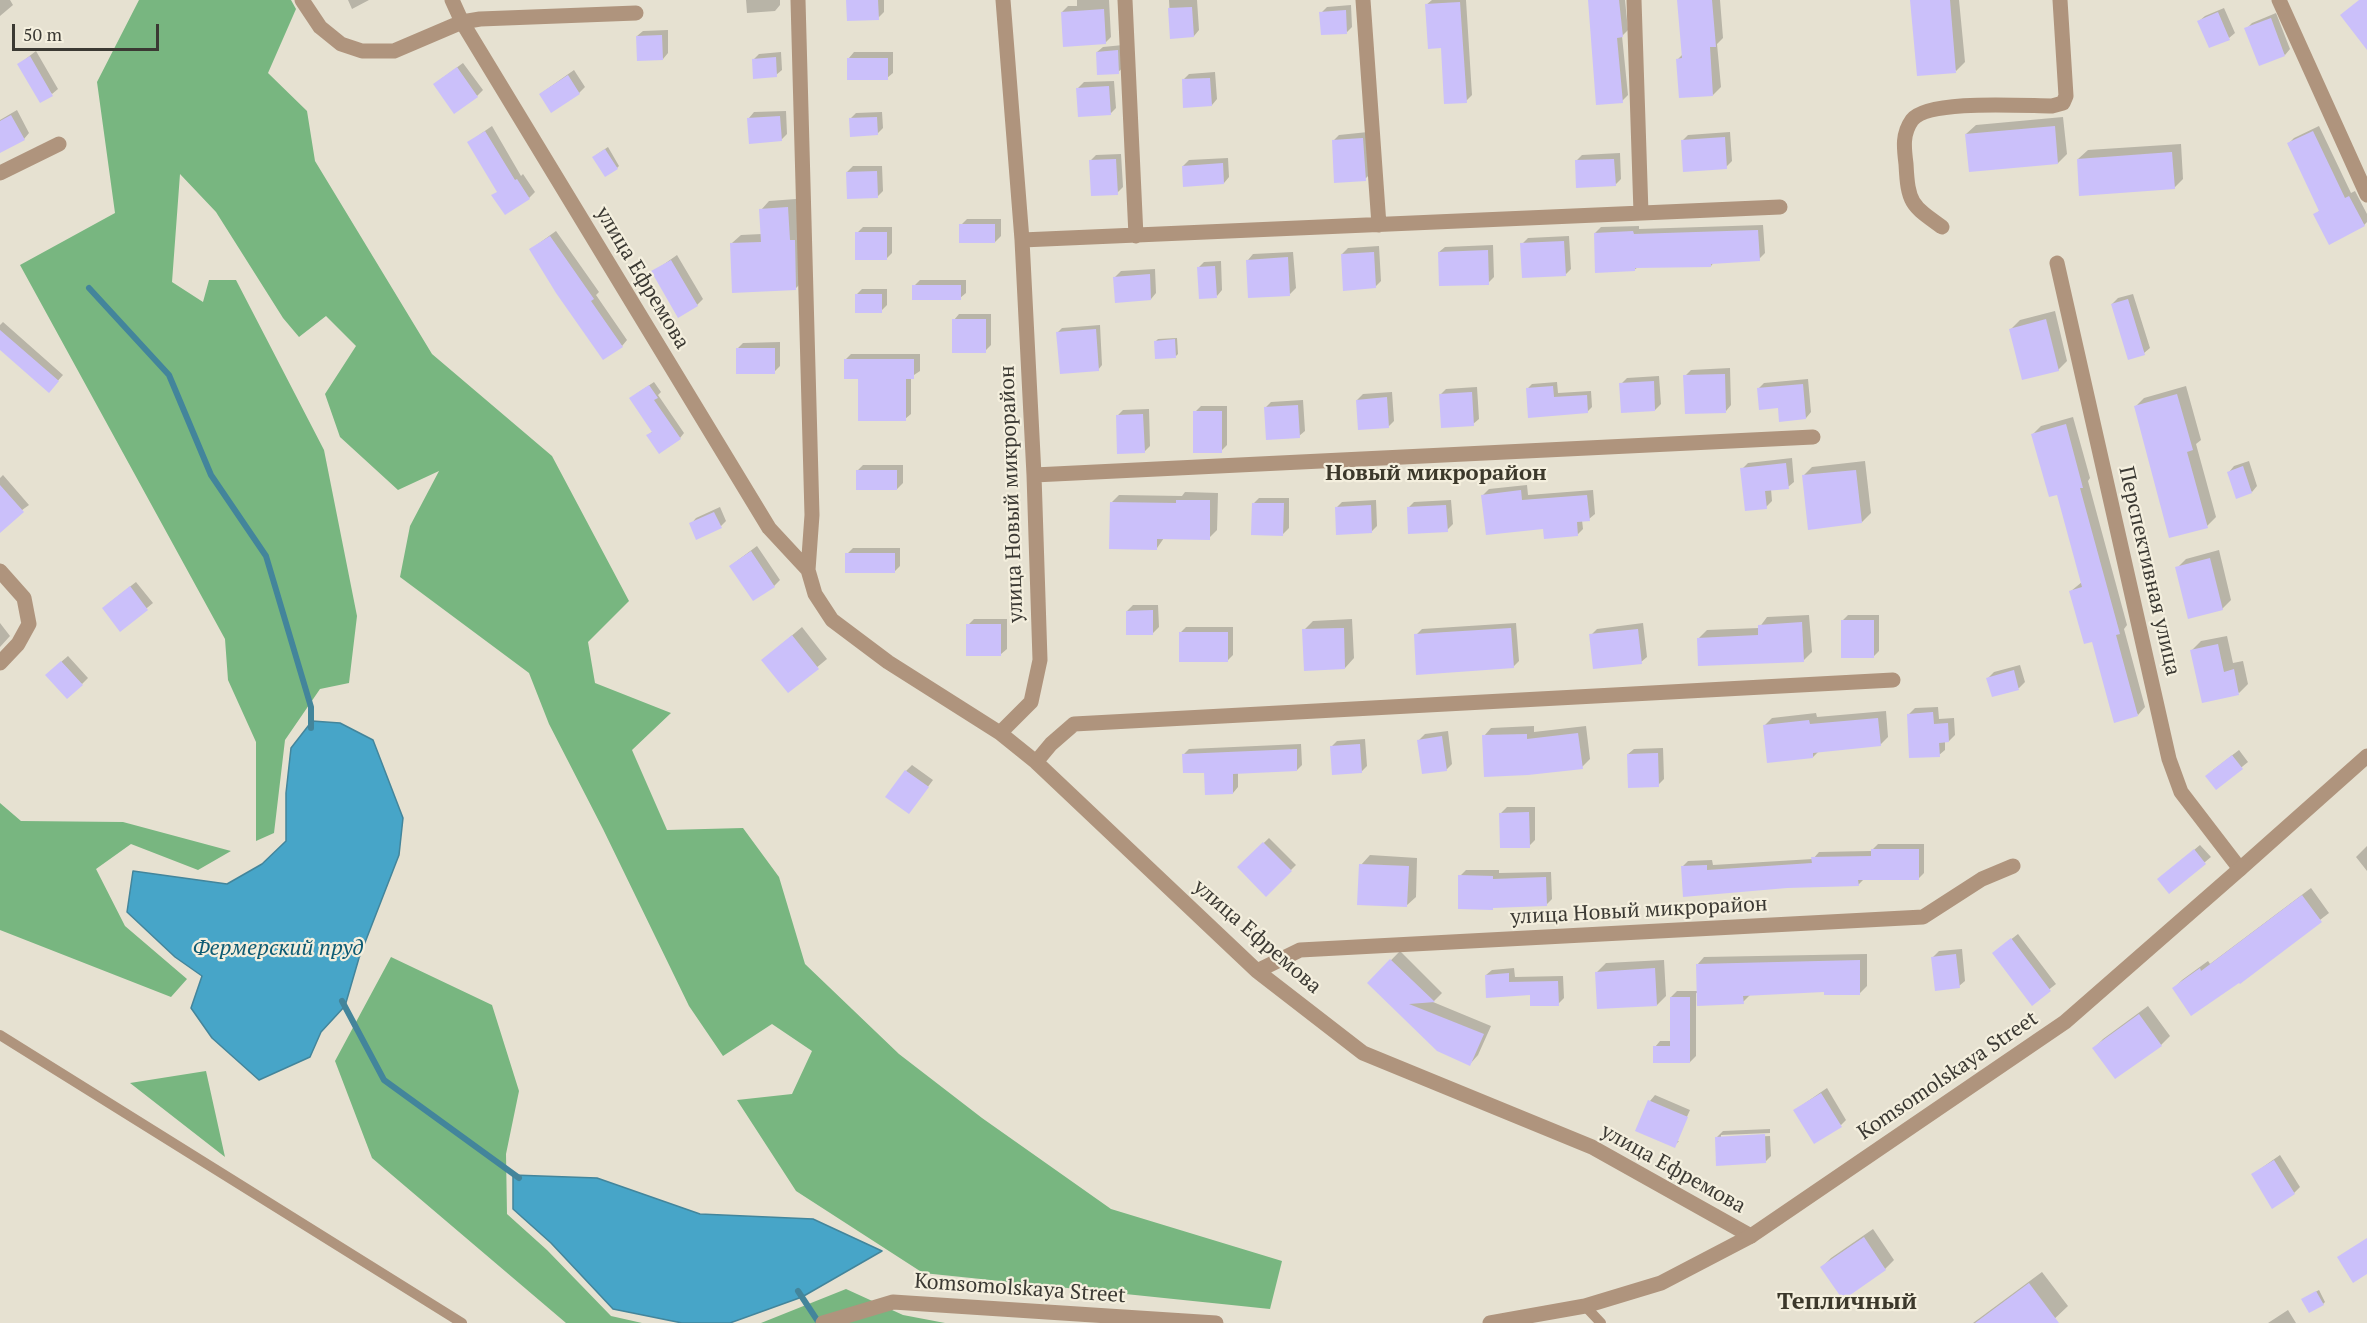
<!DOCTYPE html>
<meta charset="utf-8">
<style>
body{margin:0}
#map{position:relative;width:2367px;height:1323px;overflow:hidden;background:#e6e1d1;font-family:"PT Serif",serif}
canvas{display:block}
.scale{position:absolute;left:12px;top:24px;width:147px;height:27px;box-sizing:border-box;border:3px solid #3b3933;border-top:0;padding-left:8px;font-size:18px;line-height:21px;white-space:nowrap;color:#3b3933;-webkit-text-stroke:4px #f4efde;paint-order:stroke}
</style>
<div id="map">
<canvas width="2367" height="1323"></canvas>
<div class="scale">50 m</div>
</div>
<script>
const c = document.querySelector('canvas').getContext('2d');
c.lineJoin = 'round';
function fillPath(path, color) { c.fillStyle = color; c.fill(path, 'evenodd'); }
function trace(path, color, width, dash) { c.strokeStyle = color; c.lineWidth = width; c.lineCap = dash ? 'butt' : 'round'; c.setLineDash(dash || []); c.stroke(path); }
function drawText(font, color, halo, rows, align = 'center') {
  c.font = font + ' "PT Serif",serif'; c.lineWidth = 4.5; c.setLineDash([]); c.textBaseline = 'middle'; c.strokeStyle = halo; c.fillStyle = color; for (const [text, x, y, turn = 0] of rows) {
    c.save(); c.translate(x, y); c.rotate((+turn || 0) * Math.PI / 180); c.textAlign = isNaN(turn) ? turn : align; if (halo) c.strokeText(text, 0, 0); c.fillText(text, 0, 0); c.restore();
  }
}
fillPath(new Path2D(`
 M139,0H291L296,9L268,73L307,111L315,161L432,354L552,456L629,601L588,642L595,683L671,713L632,750L667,830L743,828L779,877L805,964L899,1054L982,1118L1111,1209L1282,1261L1270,1309L923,1273L796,1191L737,1100L792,1094L812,1051L772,1024L723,1056L689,1006L603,829L549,724L529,673L400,577L410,526L439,471L398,490L340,437L325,394L356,346L326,316L299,337L283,318L216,212L180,174L172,282L203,302L209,280H236L324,450L357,616L349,683L320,689L285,740L274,833L256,841V742L228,680L225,639L20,265L115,213L97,82Z
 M0,803L21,821L123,822L231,851L198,870L131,844L96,869L125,926L187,979L171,997L0,930Z
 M391,957L492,1005L519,1091L506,1154L507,1214L547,1250L611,1316L642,1323H566L372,1158L335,1061Z
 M206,1071L225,1157L130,1083Z
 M846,1289L903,1315L945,1323H761Z`), '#78b680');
const water = new Path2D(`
 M312,721L340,723L373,740L403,818L399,855L359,958L345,1006L321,1032L310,1057L259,1080L212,1038L191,1008L202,976L175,957L127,912L133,871L227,884L262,864L286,841V793L291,748Z
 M513,1175L597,1178L700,1214L813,1219L882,1251L802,1297L730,1323H682L613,1309L551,1243L513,1209Z`);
fillPath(water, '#47a5c8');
trace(water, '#43859b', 1.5);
fillPath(new Path2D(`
 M0,0H10L13,5L0,16Z
 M348,0H369L352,9Z
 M746,0H780V5L775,11L747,13Z
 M847,0H884V12L878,18Z
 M1077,0H1109L1111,37L1105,43L1062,12L1068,6H1077Z
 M1169,0H1197L1199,30L1194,36L1171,37Z
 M1432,0H1466L1472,95L1466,101L1426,5Z
 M1589,0H1625L1628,30L1622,36L1628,95L1622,101Z
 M1678,0H1720L1723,38L1717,44L1721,87L1713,95L1678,59L1683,54Z
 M1912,0H1959L1965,62L1956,71Z
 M1351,5L1352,27L1347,32L1321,13L1327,7Z
 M2224,8L2235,33L2229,38L2199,21L2205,16Z
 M2276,13L2290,49L2285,55L2246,29L2252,23Z
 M668,30V53L663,59L637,36L643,31Z
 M1123,45L1124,67L1118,72L1097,52L1103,47Z
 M36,51L58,89L52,94L19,64Z
 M781,52L782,70L776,75L753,60L759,54Z
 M854,52H893V73L887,78L849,58Z
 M463,63L483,90L477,96L441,79Z
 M574,70L585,87L579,93L540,94Z
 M1215,72L1217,99L1212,105L1183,80L1189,74Z
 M1114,81L1116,108L1110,114L1078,88L1084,82Z
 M17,110L29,133L24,139L0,146V120Z
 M786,111L787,134L781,140L749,118L754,112Z
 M882,112L883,128L877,134L850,119L856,113Z
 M2063,117L2067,154L2058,163L1966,134L1976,125Z
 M492,126L521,176L523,174L535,192L529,198L469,142Z
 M2319,126L2351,193L2355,191L2367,214V222L2364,225L2315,215L2320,210L2288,144L2294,138Z
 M1368,132L1371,173L1365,179L1333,141L1339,135Z
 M1730,132L1732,161L1726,167L1682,141L1688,135Z
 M2181,144L2183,179L2174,188L2078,159L2088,150Z
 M608,147L619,166L617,168L596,155Z
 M1620,153L1621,179L1615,185L1576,161L1582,155Z
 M1121,154L1123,187L1117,193L1090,161L1096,155Z
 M1228,158L1229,177L1224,183L1183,166L1189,160Z
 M853,166H882L883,191L877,197L847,172Z
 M796,199L804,280L795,289L732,243L741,235L762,234L761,210L769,201Z
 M967,219H1001V236L995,242L961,225Z
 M1763,225L1765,253L1759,259L1714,262L1711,266L1638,267L1634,270L1595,233L1601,227L1639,226V229Z
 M863,227H892V253L886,259L857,233Z
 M556,231L599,292L596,295L627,340L622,346L531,249Z
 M1569,236L1571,269L1565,275L1522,244L1528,238Z
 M1493,245L1494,277L1488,283L1439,252L1445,247Z
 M1379,246L1381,281L1375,287L1342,254L1348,248Z
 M1293,252L1296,288L1290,294L1248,260L1253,254Z
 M677,255L703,299L697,305L653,272Z
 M1221,261L1222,290L1217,296L1198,268L1204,262Z
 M1155,269L1156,293L1151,299L1115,277L1121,271Z
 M920,280H966V293L960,298L914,286Z
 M862,289H887V305L881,311L856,295Z
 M2133,294L2150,348L2144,353L2112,304L2118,298Z
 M2055,311L2067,361L2058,370L2011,329L2020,320Z
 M959,314H991V345L985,351L954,320Z
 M3,322L63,375L54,385L0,348V325Z
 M1100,325L1102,365L1098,370L1058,332L1062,328Z
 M1177,338L1178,354L1176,356L1156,341L1158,339Z
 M780,342V366L774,372L738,348L743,343Z
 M851,354H920V371L911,377V414L905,419L859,377L845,360Z
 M1730,368L1731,405L1726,411L1685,376L1691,370Z
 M1659,376L1661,404L1655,410L1621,384L1627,378Z
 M1808,379L1811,412L1806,418L1779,407L1758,389L1764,383Z
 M654,382L661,392L658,395L684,433L680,438L648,435L653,431L636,394Z
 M1557,382L1558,393L1591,391L1592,407L1587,412L1527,389L1532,384Z
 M2186,386L2201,440L2196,444L2216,517L2207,526L2135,407L2144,398Z
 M1477,387L1479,419L1473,424L1440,395L1446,389Z
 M1392,392L1394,421L1388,427L1357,400L1363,394Z
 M1303,400L1305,431L1299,436L1265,408L1271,402Z
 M1201,406H1227V445L1221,451L1195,412Z
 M1149,409L1150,446L1144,452L1117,416L1123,410Z
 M2073,417L2090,478L2088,481L2127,625L2124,629L2145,707L2138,715L2093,640L2071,591L2082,582L2058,493L2033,434L2041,426Z
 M1792,458L1794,482L1788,487L1771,489L1772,501L1766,507L1742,469L1748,463Z
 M1865,461L1871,513L1862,522L1803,476L1812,467Z
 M2249,461L2257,486L2252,492L2229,472L2234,466Z
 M863,465H903V483L897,489L857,471Z
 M3,475L29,505L0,526V478Z
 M1527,485L1528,495L1593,490L1595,514L1589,519L1582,520L1583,529L1577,535L1544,527L1483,495L1489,489Z
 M1185,492L1218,493L1217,530L1209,538H1164L1157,548L1111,503L1119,495L1182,496Z
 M1259,498H1289V528L1283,534L1253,504Z
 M1376,500L1377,526L1371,532L1337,507L1342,502Z
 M1451,500L1453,524L1447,530L1408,508L1414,502Z
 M720,507L726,521L721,526L691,524L696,518Z
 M757,546L780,580L774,586L730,566Z
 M853,548H900V566L894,572L847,554Z
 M2219,550L2231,600L2222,609L2177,568L2186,559Z
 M136,582L153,603L120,630L109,603Z
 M1133,605H1158L1159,627L1153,633L1127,611Z
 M1809,615L1812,652L1804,660L1699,638L1707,630L1759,628L1767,617Z
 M1848,615H1879V651L1873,657L1842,621Z
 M974,619H1007V649L1001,654L968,625Z
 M1352,619L1354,658L1345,668L1304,630L1313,621Z
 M0,623L10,636L0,647Z
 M1516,623L1519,661L1513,667L1416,635L1422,629Z
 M1643,623L1647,657L1641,662L1591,635L1597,629Z
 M802,627L827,659L788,691L763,660Z
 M1186,627H1233V655L1227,661L1180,633Z
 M2227,636L2233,663L2243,661L2248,684L2239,693L2192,650L2201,641Z
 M68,656L88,678L82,684L53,669Z
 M2020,665L2025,682L2019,688L1993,695L1988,678L1994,672Z
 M1938,707L1939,719L1954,718L1955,735L1949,741H1945V750L1939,755L1909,714L1915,708Z
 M1886,711L1888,737L1880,745L1819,751L1813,757L1765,725L1772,718L1816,713L1817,717Z
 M1534,726V732L1586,726L1590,759L1582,767L1484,736L1491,728Z
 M1448,731L1452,764L1446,770L1419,740L1425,734Z
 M1365,739L1367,766L1361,772L1331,747L1337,741Z
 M1301,744L1302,765L1297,770L1238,772V787L1233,793L1184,754L1189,749Z
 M1663,748L1664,779L1658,785L1628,754L1634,749Z
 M2239,750L2248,762L2216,788L2213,770Z
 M912,765L933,780L909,812L906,771Z
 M1507,807H1535V840L1529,846L1501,813Z
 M1269,838L1296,865L1266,895L1239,867Z
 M1878,844H1924V873L1918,879H1864L1858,885L1787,887L1682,867L1688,861L1712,860L1713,865L1813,859L1819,852L1871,851Z
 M2200,845L2211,857L2169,892L2165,874Z
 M2367,846V871L2356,857Z
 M1370,855L1417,858L1416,897L1406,906L1361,865Z
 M1466,870H1499V873L1551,872L1552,899L1546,905L1460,876Z
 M2311,888L2329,913L2240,982L2174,988L2182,980L2208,961L2210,964Z
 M2018,934L2056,984L2032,1003L2000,948Z
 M1962,949L1965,981L1959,986L1933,957L1939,951Z
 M1400,951L1442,993L1433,1002L1491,1026L1478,1055L1470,1064L1369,983Z
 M1867,954V986L1860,993L1825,991L1751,994L1743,1002L1696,993V1056L1690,1062L1655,1047L1660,1041H1671V997L1677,991H1698L1697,965L1704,957Z
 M1664,960L1666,996L1657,1005L1597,972L1606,963Z
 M1514,968L1515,977L1563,976L1564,998L1558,1004L1486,975L1492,970Z
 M2148,1006L2170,1036L2161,1045L2094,1048L2103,1039Z
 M1827,1088L1846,1120L1841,1125L1795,1110Z
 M1655,1095L1690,1110L1676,1141H1679L1674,1146L1650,1101Z
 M1770,1129V1133L1721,1135V1138L1770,1136L1771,1156L1765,1162L1717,1137L1723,1131Z
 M2280,1155L2300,1187L2294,1193L2253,1174Z
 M1873,1229L1894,1260L1885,1269L1843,1298L1822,1267L1831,1258Z
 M2042,1272L2068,1306L2050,1323H1973Z
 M2319,1290L2325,1302L2323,1304L2306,1297Z
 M2288,1310L2296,1323H2268Z`), '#0003');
trace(new Path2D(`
 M89,288L169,375L211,475L266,556L311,707V728
 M342,1001L384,1080L519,1178
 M798,1291L819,1323`), '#43859b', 6);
fillPath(new Path2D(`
 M846,0H878L879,20L847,21Z
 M1588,0H1619L1623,37L1617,38L1623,103L1596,105Z
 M1677,0H1712L1716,47H1710L1713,96L1679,98L1676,59L1682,58Z
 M1910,0H1950L1956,73L1917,76Z
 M2359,0H2367V50L2340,15Z
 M1460,2L1467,103L1444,104L1441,48L1428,49L1425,4Z
 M1192,7L1194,37L1170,39L1168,8Z
 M1104,9L1106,44L1063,47L1061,12Z
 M1346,10L1347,34L1321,35L1319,12Z
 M2218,12L2230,40L2209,48L2197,21Z
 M2271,18L2285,56L2259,66L2244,28Z
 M662,35L663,60L637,61L636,36Z
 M1118,50L1119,74L1097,75L1096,52Z
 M30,56L53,96L40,103L17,64Z
 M776,57L777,77L753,79L752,59Z
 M847,58H888V80H847Z
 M457,67L478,97L454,114L433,84Z
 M568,75L580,94L551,113L539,94Z
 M1210,78L1212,106L1183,108L1182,79Z
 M1109,86L1111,115L1078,117L1076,88Z
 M11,115L25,140L0,153V121Z
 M780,116L782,141L749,144L747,118Z
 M877,117L878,135L850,137L849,118Z
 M2055,126L2058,164L1969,172L1965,134Z
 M485,131L515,180L517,179L530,199L505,215L491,195L497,192L467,142Z
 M2313,131L2345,198L2349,196L2365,226L2329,245L2313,214L2319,211L2287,143Z
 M1725,137L1727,169L1683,172L1681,140Z
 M1363,138L1366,181L1334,183L1332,140Z
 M605,149L618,169L605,177L592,157Z
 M2172,152L2175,189L2079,196L2077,159Z
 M1116,159L1118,195L1091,196L1089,160Z
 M1614,159L1616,186L1576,188L1575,160Z
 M1223,163L1224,184L1183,187L1182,166Z
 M877,171L878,198L847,199L846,172Z
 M788,207L790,240H795L796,290L732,293L730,243L761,242L759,209Z
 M959,224H995V243H959Z
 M1758,230L1760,261L1711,264V267L1635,268V271L1595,273L1594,233L1633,231L1634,234Z
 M855,232H887V260H855Z
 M550,236L594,299L591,301L623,347L603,360L556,293L529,249Z
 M1564,241L1566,276L1522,278L1520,243Z
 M1488,250L1489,285L1439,286L1438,252Z
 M1374,252L1376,288L1343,291L1341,254Z
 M1288,257L1290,296L1248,298L1246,260Z
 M671,260L698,306L678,318L651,271Z
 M1215,266L1217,298L1199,299L1197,267Z
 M1150,274L1151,300L1115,303L1113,277Z
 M912,285H961V300H912Z
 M855,294H882V313H855Z
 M2128,299L2145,355L2128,360L2111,304Z
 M952,319H986V353H952Z
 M2046,319L2059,371L2022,380L2009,329Z
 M1096,329L1099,371L1060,374L1056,332Z
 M0,330L59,381L49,393L0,350Z
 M1175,339L1176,358L1155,359L1154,341Z
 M736,348H775V374H736Z
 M844,359H914V379H906V421H858V379H844Z
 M1725,374L1726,413L1685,414L1683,375Z
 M1654,381L1655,411L1621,413L1619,383Z
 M1803,384L1806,419L1779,422L1778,408L1759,410L1757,388Z
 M649,385L658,398L654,400L681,439L659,454L646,435L652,432L629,398Z
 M1553,386L1554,397L1587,395L1588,413L1528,418L1526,388Z
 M1472,392L1474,426L1441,428L1439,394Z
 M2177,394L2193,450L2187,452L2208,528L2169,538L2134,406Z
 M1387,397L1389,428L1358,430L1356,400Z
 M1298,405L1300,438L1266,440L1264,407Z
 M1193,411H1222V453H1193Z
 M1143,414L1145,453L1117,454L1116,415Z
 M2066,424L2083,488H2080L2120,634L2116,635L2138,716L2114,723L2092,642L2084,644L2069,591L2082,587L2057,495L2049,497L2031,434Z
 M1786,463L1789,489L1765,491L1767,509L1745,511L1740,468Z
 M2243,466L2252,493L2236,499L2227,472Z
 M856,470H897V490H856Z
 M1856,470L1862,523L1808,530L1802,475Z
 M0,485L24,512L0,533Z
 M1521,490L1522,500L1587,495L1590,521L1577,522L1578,536L1544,539L1543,529L1486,535L1481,495Z
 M1176,500H1210V540L1157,539V550L1109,549L1110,502L1176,503Z
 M1252,503H1284L1283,536L1251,535Z
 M1371,505L1372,533L1336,535L1335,507Z
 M1446,505L1448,532L1408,534L1407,507Z
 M714,512L722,528L696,540L689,523Z
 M751,551L775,587L753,601L729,566Z
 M845,553H895V573H845Z
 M2210,558L2223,610L2188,619L2175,567Z
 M130,586L148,610L120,632L102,608Z
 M1153,610V635H1126V611Z
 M1841,620H1874V658H1841Z
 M1802,622L1804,662L1698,666L1697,638L1758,635V625Z
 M966,624H1001V656H966Z
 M1344,628L1345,669L1304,671L1302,629Z
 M1511,628L1514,668L1416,675L1414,634Z
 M1638,629L1642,664L1593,669L1589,634Z
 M1179,632H1228V662H1179Z
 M792,635L819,669L788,693L761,660Z
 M2218,644L2224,672L2234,669L2239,695L2202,703L2190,650Z
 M61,661L83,685L67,699L45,675Z
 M2014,670L2019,690L1992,697L1986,678Z
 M1933,712L1934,724L1948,723L1949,742L1939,743L1940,757L1909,758L1907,714Z
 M1878,718L1881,746L1813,753V758L1767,763L1763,725L1809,720L1810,724Z
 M1578,733L1583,769L1528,775L1484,777L1482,735L1527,734V739Z
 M1442,736L1447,771L1422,774L1417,740Z
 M1360,744L1362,773L1332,775L1330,746Z
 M1297,749V771L1233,774V794L1205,795L1204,773H1183L1182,754Z
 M1658,753L1659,787L1628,788L1627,754Z
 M2232,755L2243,769L2216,790L2205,776Z
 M905,770L929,787L909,814L885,797Z
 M1529,812L1530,848H1500L1499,813Z
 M1263,842L1292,871L1266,897L1237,867Z
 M1871,849H1919V880H1858L1859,886L1787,888L1683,897L1681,866L1707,865V870L1812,863L1811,857L1871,856Z
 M2194,849L2206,864L2169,894L2157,879Z
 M1359,864L1409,866L1407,907L1357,905Z
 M1458,875L1493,876V879L1546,877L1547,906L1493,908V910L1458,909Z
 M2302,895L2322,922L2240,984L2239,983L2191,1016L2172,988L2200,968L2201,971Z
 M2011,938L2051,991L2032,1006L1992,953Z
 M1956,954L1960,988L1935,991L1931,957Z
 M1390,959L1435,1002L1409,1004L1484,1034L1470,1066L1437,1051L1367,983Z
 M1860,960V995H1824V992L1743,996L1744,1004L1697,1006L1696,964Z
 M1655,968L1657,1006L1597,1009L1595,972Z
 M1509,973V982L1558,981L1559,1006H1530V995L1486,998L1485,975Z
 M1670,997H1690V1063H1653V1046H1670Z
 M2139,1014L2162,1046L2115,1079L2092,1048Z
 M1821,1093L1842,1127L1814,1144L1793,1110Z
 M1648,1100L1688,1117L1675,1148L1635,1131Z
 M1765,1134L1766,1163L1716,1166L1715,1137Z
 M2274,1160L2295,1194L2272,1209L2251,1174Z
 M1864,1237L1886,1270L1843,1300L1820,1267Z
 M2367,1238V1274L2353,1283L2337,1257Z
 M2029,1283L2059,1323H1975Z
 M2316,1291L2324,1305L2309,1313L2301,1299Z`), '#cbc0fa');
trace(new Path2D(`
 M0,1035L462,1323
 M1585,1306L1601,1323`), '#af947d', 10);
trace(new Path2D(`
 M302,0L320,27L341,44L362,51H394L462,22L480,19L636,13
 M452,0L462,22L769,528L808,570L815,594L832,620L888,662L1000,733L1036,762L1257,971L1363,1053L1592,1147L1751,1236
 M798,0L812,515L808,570
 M1125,0L1136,236
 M1363,0L1379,225
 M1634,0L1641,213
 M2279,0L2367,195
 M0,173L59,144
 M1942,227C1911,205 1908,203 1906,164C1904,148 1902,134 1912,120C1928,99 2025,106 2052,106L2063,103L2066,96L2060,0
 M1022,240L1780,207
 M2057,263L2169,759L2181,792L2240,869
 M1034,475L1813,437
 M0,571L24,598L29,624L18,644L0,663
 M1000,733L1031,702L1040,660L1034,475L1022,240L1003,0
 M1036,762L1051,744L1074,724L1893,680
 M1257,971L1300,950L1923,917L1982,879L2013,866`), '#af947d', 15);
trace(new Path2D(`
 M823,1323L893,1302L1216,1323
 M1490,1323L1585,1306L1661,1283L1751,1236L2065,1022L2240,869L2367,756`), '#af947d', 15);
drawText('21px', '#3b3933', '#f4efde', [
 ["улица Ефремова",642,278,59],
 ["улица Новый микрорайон",1012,494,-92],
 ["Перспективная улица",2149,571,77],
 ["улица Новый микрорайон",1639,911,-3],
 ["улица Ефремова",1257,937,41],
 ["Komsomolskaya Street",1948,1076,-34],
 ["улица Ефремова",1673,1169,29],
 ["Komsomolskaya Street",1020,1289,4]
]);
drawText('bold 22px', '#3c382b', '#f4efde', [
 ["Новый микрорайон",1436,474]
]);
drawText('italic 22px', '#0e5b73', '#f4efde', [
 ["Фермерский пруд",278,949]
]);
drawText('bold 24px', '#3c382b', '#f4efde', [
 ["Тепличный",1847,1302]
]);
</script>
